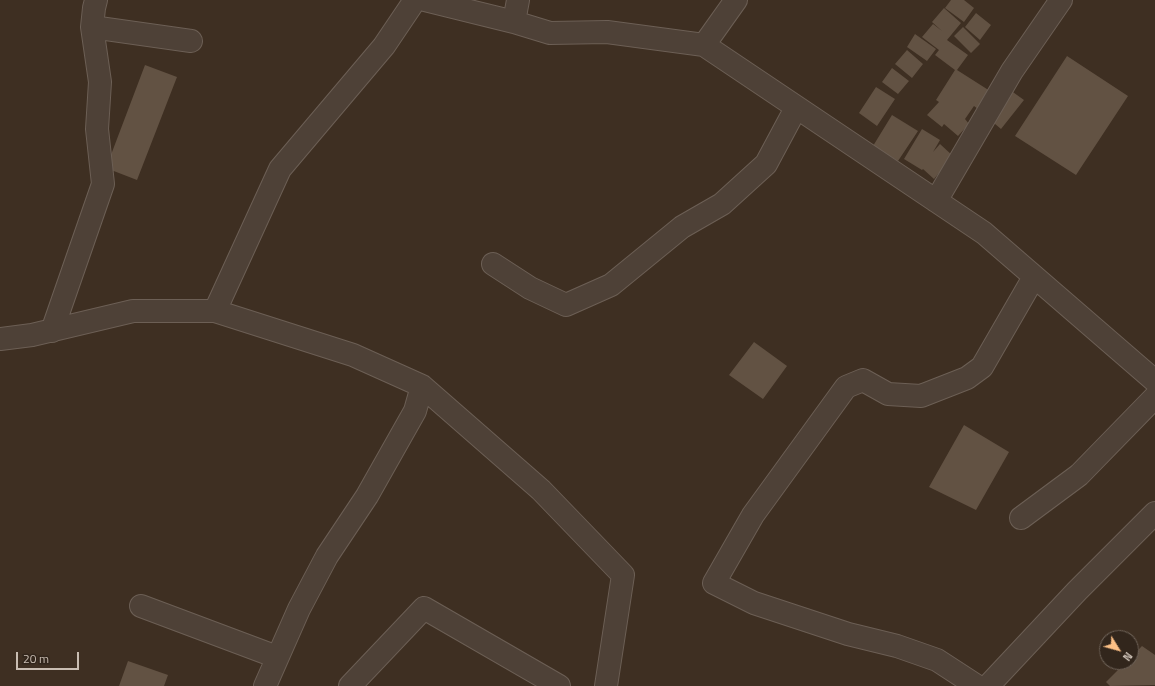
<!DOCTYPE html>
<style>
body{margin:0}
#map{position:relative;width:1155px;height:686px;overflow:hidden;background:#3e2f22;font-family:"Titillium Web",sans-serif}
canvas{display:block}
.north{position:absolute;left:1099px;top:630px;width:40px;height:40px;box-sizing:border-box;background:#32261c;border:1px solid #6e6258;border-radius:50%;rotate:127deg;font-size:11px;font-weight:700;line-height:16px;text-align:center;color:#c9bdb2}
.north::after{content:'';display:block;margin:auto;width:14px;height:18px;background:#fbbf85;clip-path:polygon(50% 0,100% 100%,50% 72%,0 100%)}
.scale{position:absolute;left:16px;top:652px;width:63px;height:18px;box-sizing:border-box;border:2px solid #c9bdb2;border-top:0;padding-left:5px;font-size:12px;line-height:14px;white-space:nowrap;color:#c9bdb2;-webkit-text-stroke:3px #32261c;paint-order:stroke}
</style>
<div id="map">
<canvas width="1155" height="686"></canvas>
<div class="north">N</div>
<div class="scale">20 m</div>
</div>
<script>
const c = document.querySelector('canvas').getContext('2d');
c.lineJoin = 'round';
function fillPath(path, color) { c.fillStyle = color; c.fill(path, 'evenodd'); }
function trace(path, color, width, dash) { c.strokeStyle = color; c.lineWidth = width; c.lineCap = dash ? 'butt' : 'round'; c.setLineDash(dash || []); c.stroke(path); }
fillPath(new Path2D(`
 M951,0H964L974,8L964,22L945,8Z
 M944,8L961,23L947,40L968,55L957,70L990,91L978,109L974,106L965,119L969,124L958,136L944,124L942,127L927,115L939,102L936,100L955,70L935,55L939,50L922,37L933,24L942,31L932,22Z
 M976,13L991,25L980,40L965,27Z
 M963,27L980,44L971,53L954,36Z
 M915,34L936,49L927,61L907,47Z
 M907,50L923,64L912,78L895,64Z
 M1067,56L1128,96L1076,175L1015,136Z
 M145,65L177,77L137,180L106,168Z
 M892,68L909,81L898,94L882,82Z
 M876,87L895,99L877,126L859,113Z
 M1010,90L1024,100L1001,129L988,118Z
 M892,115L918,131L898,161L873,146Z
 M922,129L940,140L933,152L940,144L953,156L934,179L923,169L922,170L904,159Z
 M754,342L787,366L763,399L729,375Z
 M964,425L1009,452L976,510L929,487Z
 M1142,646L1155,655V685L1110,686L1106,682L1126,662H1131V657Z
 M128,661L168,675L164,686H119Z`), '#625243');
const minor = new Path2D(`
 M96,0L94,8L92,27L191,41
 M425,0L514,22L550,33L607,32L704,45L984,233L1155,381
 M514,22L518,0
 M704,45L736,0
 M936,201L1012,71L1061,0
 M493,264L530,288L566,305L611,285L682,227L722,204L766,164L796,108
 M215,311L280,169L384,46L415,0
 M52,331L103,184L97,129L100,82L92,27
 M0,339L32,335L133,311H215L353,355L422,386L541,490L623,575L606,686
 M1021,518L1079,475L1155,397
 M141,606L277,657
 M265,686L299,609L327,556L367,496L415,411L422,386
 M350,686L424,608L559,686
 M977,686L937,660L897,646L848,634L754,603L714,583L753,515L846,387L863,380L888,394L921,396L967,378L982,367L1034,277
 M988,686L1077,591L1155,513`);
trace(minor, '#6c5f55', 24);
trace(minor, '#4e4137', 22);
</script>
